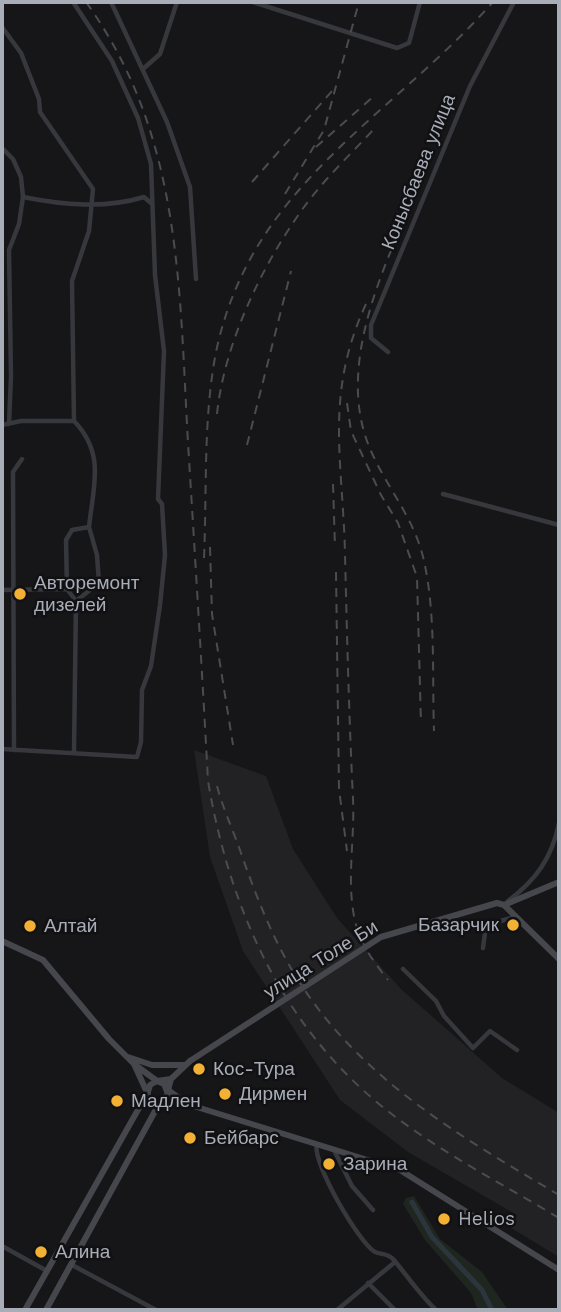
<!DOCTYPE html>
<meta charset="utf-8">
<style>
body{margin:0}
#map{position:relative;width:561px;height:1312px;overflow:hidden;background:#161618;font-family:"Work Sans",sans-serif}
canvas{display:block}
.frame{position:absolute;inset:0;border:4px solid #a8adb8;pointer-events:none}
</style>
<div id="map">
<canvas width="561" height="1312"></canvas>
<div class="frame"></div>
</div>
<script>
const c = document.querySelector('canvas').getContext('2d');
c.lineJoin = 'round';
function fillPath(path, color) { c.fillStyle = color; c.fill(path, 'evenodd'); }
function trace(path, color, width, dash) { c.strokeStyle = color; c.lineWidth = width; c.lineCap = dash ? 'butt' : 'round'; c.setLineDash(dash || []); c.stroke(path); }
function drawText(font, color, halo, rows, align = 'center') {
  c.font = font + ' "Work Sans",sans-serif'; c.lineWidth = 5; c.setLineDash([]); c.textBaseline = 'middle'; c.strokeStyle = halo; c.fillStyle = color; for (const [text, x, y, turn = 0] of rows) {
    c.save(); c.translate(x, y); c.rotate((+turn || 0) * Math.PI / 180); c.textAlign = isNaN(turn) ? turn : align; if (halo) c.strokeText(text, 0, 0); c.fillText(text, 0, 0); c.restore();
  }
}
fillPath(new Path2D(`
 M194,750L266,776L293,849L337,918L401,989L502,1078L559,1113V1257L511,1228L517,1215L408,1152L340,1100L243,951L210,857Z`), '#222225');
fillPath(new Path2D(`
 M414,1196L440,1239L482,1272L508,1310H478L471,1293L425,1240L403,1204L406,1198Z`), '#1e261f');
trace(new Path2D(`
 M412,1202L432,1237L482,1290L492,1310`), '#2c353c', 5);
trace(new Path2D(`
 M111,2L167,122L190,187L196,279
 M253,2L397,48L409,43L420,2
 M2,27L21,53L39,99L40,112L93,189L89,231L72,281L74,421C106,454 93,487 89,527L72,530L66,540L67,589L76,601L74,751
 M143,69L160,54L177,2
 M2,148L13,159L21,177L23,197L19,224L9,250L11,376L9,424
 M23,197C63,205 105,209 144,197L152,204
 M388,352L371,338V325L470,86L514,2
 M2,425L21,421H74
 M443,494L559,525
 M2,590L67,589
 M76,601L99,583L97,555L89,527
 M2,749L137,757L141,742L142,690L151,666L160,605L165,555L162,504L158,499L164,351L155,275L151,164L138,118L112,61L73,2
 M14,750L13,472L22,459
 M508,901C536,880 552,858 559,823
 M483,948L486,925L515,917
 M403,969L436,1001L444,1016L473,1048L490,1031L517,1050
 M317,1144C311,1161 359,1243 375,1252C382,1255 388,1253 394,1260C408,1277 420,1295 436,1310
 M334,1150L352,1186L373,1210
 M2,1246L47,1271
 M72,1265L156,1310
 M368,1283L395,1310
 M337,1310L395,1262`), '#37383d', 4.5);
trace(new Path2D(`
 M497,903L504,905L559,959
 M504,905L559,882
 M2,941L43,960L109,1039L134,1064L157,1081L171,1079
 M128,1057L152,1065H185
 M186,1103L168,1090L171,1079L190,1061
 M25,1310L148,1092L150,1085L157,1081L164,1084L168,1094L160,1102L150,1099L134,1064
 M46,1310L160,1102L187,1104L400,1170L559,1270`), '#45474d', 6);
trace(new Path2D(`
 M86,2C182,135 179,286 188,443C195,556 202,669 208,781C229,906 280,1022 379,1104C434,1149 499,1182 559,1218
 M316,147L373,97
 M252,182L332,91
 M285,194L324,130L359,2
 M404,220C374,289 338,377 371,451C387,488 415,519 424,561C436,615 432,675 434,731
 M366,304C324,395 343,461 345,554C347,636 349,717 353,799C355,839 346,881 355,921C361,945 373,961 388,980
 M347,403L351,431L381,495L398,523L417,577L421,724
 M217,414C224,346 259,272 297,217C319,184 348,157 375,128
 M247,445L291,271
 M333,484L335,547
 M210,547L212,614L233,745
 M204,558C207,490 203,419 216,352C251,185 388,120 493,2
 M336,572L339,789L347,851
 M217,786C223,809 234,832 242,856C258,901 275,945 302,986C365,1082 463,1138 559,1195`), '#4a4c52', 2, [9, 7]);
trace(new Path2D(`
 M190,1061L381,937L497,903`), '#45474d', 6);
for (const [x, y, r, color] of [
 [20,594,7,"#f2b134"],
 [513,925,7,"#f2b134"],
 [30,926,7,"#f2b134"],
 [199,1069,7,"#f2b134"],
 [225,1094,7,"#f2b134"],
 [117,1101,7,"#f2b134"],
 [190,1138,7,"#f2b134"],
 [329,1164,7,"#f2b134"],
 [444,1219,7,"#f2b134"],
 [41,1252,7,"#f2b134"]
]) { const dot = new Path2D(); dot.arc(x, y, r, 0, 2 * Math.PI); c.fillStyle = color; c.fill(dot); trace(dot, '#111113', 2.5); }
drawText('19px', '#a8adb8', '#111113', [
 ["Конысбаева улица",419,172,-68],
 ["улица Толе Би",321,960,-32]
]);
drawText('19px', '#a8adb8', '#111113', [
 ["Авторемонт",34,583],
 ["дизелей",34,605],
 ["Базарчик",499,925,"right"],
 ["Алтай",44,926],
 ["Кос-Тура",213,1069],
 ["Дирмен",239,1094],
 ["Мадлен",131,1101],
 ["Бейбарс",204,1138],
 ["Зарина",343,1164],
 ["Helios",458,1219],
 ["Алина",55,1252]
], 'left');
</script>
